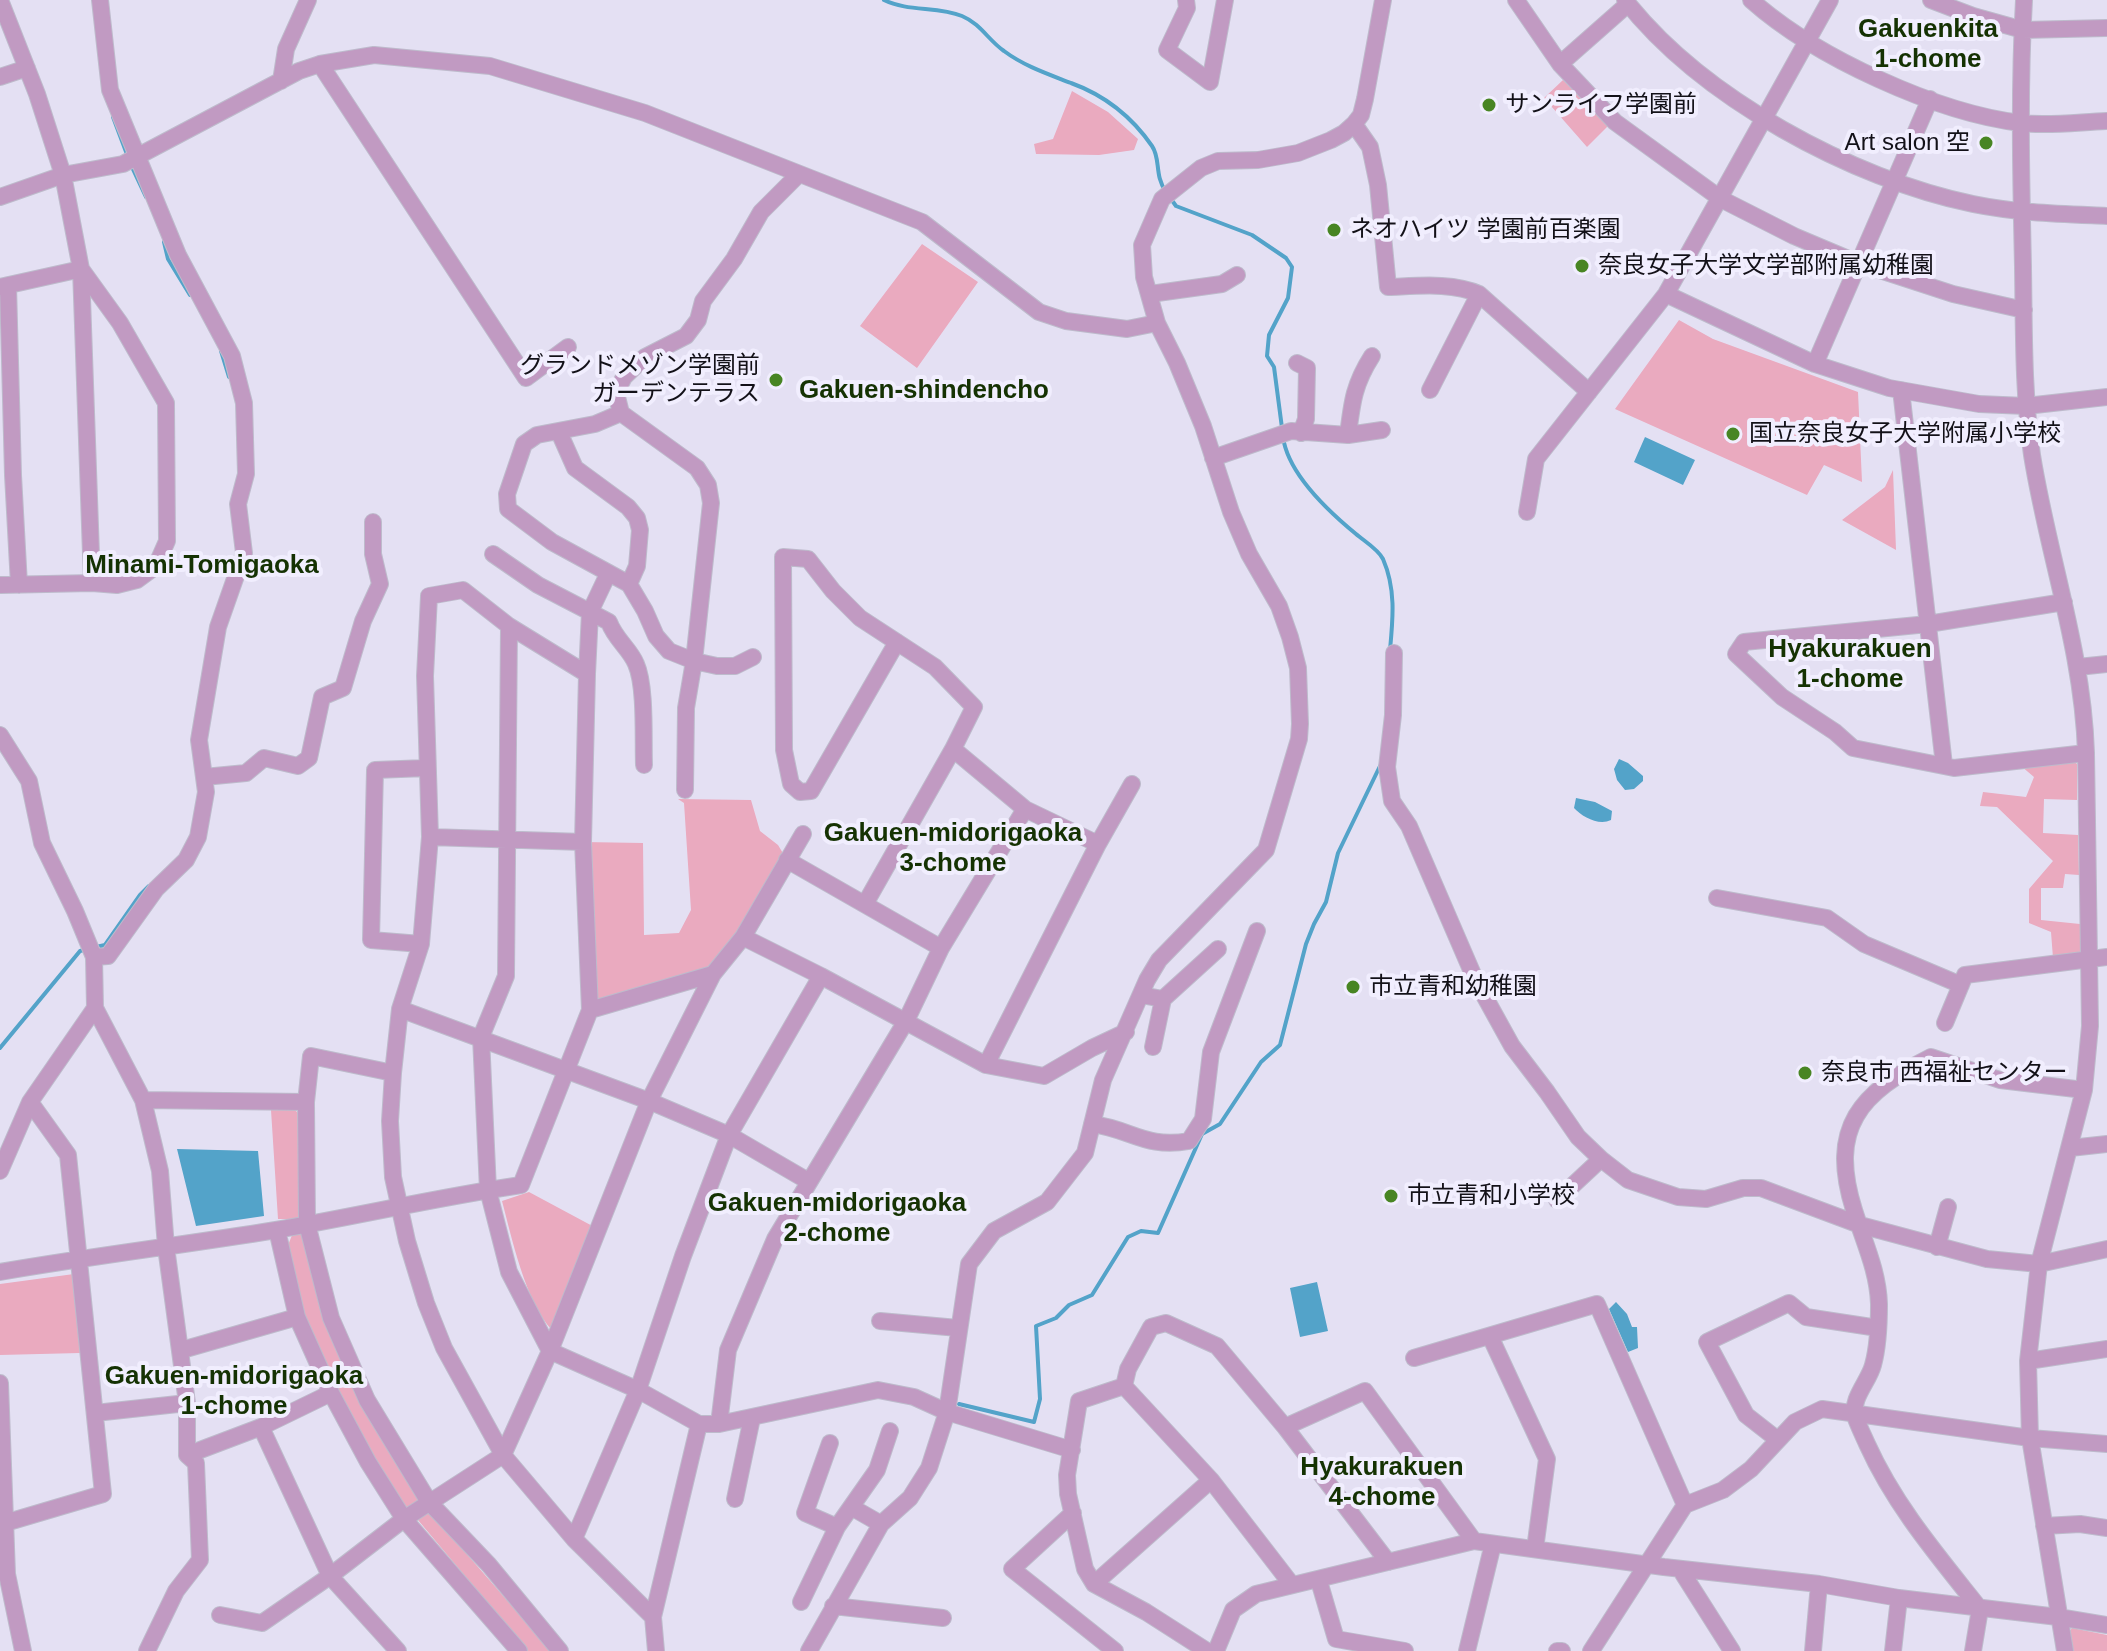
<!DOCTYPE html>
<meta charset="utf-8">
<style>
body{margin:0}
canvas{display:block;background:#e4e0f3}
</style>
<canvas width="2107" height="1651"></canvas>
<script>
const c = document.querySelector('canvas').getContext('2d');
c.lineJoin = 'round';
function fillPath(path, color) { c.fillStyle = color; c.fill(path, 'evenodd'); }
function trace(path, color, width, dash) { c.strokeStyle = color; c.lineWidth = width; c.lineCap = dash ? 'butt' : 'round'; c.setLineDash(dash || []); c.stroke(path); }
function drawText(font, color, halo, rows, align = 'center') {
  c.font = font + ' Arial,"Noto Sans JP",sans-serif'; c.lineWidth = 8; c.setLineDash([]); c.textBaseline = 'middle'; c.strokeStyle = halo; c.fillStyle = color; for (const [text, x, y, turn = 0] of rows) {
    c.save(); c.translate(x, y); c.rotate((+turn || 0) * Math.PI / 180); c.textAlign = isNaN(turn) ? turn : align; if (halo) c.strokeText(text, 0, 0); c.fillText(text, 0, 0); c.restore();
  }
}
fillPath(new Path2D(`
 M1563,80L1608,126L1587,147L1544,98Z
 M1072,91L1108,112L1138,139L1134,150L1099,155L1036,154L1034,144L1053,139Z
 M922,244L978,282L917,368L860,326Z
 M1679,320L1713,339L1858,392L1862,482L1824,465L1807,495L1615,409Z
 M1893,470L1896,550L1842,520L1885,487Z
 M2071,759L2077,764V800L2044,799L2043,833L2078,835L2079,875L2065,874L2063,888H2041V920L2080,924L2082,952L2053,958L2051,932L2029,923V889L2053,861L1997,807L1980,806L1983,792L2026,797L2034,777L2021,766Z
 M678,799L751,800L760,831L778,845L787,860L713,974L590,1010L583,842L643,843L644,935L679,933L691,910L684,803Z
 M292,1107L301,1116L304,1213L297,1219H278L271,1110Z
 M529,1192L598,1229L552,1330C525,1301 512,1238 502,1201Z
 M301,1232L346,1374L368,1416L419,1499L411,1507H404L373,1461L303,1318L288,1245L293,1233Z
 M74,1274L80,1353L0,1355V1284Z
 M425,1514H432L551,1651H528L418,1520Z
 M2072,1628L2107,1635V1651H2073L2069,1632Z`), '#eaaabf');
fillPath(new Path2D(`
 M1645,437L1695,460L1683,485L1634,462Z
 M1619,759L1628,763L1643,776V781L1634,789L1625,790L1617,780L1614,769Z
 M1576,798L1595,802L1612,811L1611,820C1599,826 1582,817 1574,808Z
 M177,1149L258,1151L264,1216L196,1226Z
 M1317,1282L1328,1331L1300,1337L1290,1288Z
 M1616,1302L1627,1314L1632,1327H1637L1638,1348L1628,1352L1609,1309Z`), '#53a3c9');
trace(new Path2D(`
 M884,0C908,12 938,6 962,16C981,24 988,40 1004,51C1024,66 1048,74 1071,83C1104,95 1132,117 1152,146C1161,159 1154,175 1166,192
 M113,117L128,157
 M131,165L146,197
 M1171,199L1176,206L1252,235L1286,258L1292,267L1288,298L1269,335L1267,356L1274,367L1282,428
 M164,242L168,259L190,295
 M221,351L229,377
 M1283,437C1288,474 1328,511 1356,534C1364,541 1378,549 1383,559C1396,589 1393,618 1390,650
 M96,947L105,945L140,895L149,886
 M0,1048L80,951L88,949
 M959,1404L1034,1422L1040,1399L1036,1326L1056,1318L1069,1305L1092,1295L1128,1237L1141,1231L1158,1233L1202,1134L1220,1124L1261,1062L1280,1045L1306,944L1314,924L1326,902L1338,853L1380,766`), '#53a3c9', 4);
const minor = new Path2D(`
 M0,0L37,94L63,175L81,269L92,583
 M1186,0L1187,8L1167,50L1210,82L1225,0
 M1516,0L1560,64L1615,122L1721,199L1794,236L1858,263L1953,294L2024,310
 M1625,0C1702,98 1852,179 1973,204C2017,213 2062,214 2107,216
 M1751,0C1815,57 1937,113 2021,123C2049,126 2079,122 2107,121
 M1931,0L1973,16L2023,30L2107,28
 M2024,0C2019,88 2021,178 2023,267C2024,330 2023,392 2032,455C2048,555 2083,651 2086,753L2090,1026L2084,1090L2039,1264L2028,1361L2030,1438L2065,1651
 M320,64L526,378L568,347
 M1560,64L1628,4
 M0,77L27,68
 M281,81L286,49L308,0
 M1354,124L1370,147L1378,185L1388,287C1417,286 1453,282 1479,294L1589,392
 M0,197L63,175L123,164L299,71L320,64L374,55L490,66L645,113L922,222L1039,312L1066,321L1127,329L1157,323
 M8,285L13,475L19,585
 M0,287L81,269L120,323L166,403L167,541L156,566L137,580L117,585L92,583L0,585
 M1150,294L1222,284L1237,275
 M1666,294L1815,364L1889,388L1979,404L2026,406L2107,397
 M1297,363L1307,368L1306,419L1301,433
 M1815,364L1930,99
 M1430,390L1479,294
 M1901,390L1944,765
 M621,413L595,424L537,435L524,444L507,494L508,509L552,542L629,584L645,611L656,636L669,651L694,661L717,666H735L753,657
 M559,432L575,468L628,507L637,518L640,530L637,566L629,584
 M1348,435L1382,430
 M1213,458L1291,431L1348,435C1352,402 1354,384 1372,356
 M1527,512L1536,459L1666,294L1830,0
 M493,554L538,585L590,612L587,674
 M608,574L590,612L609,622C615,639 630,649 636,664C646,686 643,740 644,765
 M2064,602L1928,624L1744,642L1736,654L1782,697L1835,732L1853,748L1954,768L2086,753
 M509,626L506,976L481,1037L488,1190L509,1272L550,1351L638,1390L699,1424H719L878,1390L914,1397L947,1412L1072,1450
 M897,642L811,791L800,792L791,784L784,750L783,557L808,559L833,591L860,618L935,667L974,707L953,749
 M1394,653L1393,715L1387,767L1392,801L1409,826L1475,979L1512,1046L1547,1092L1578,1137L1601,1159L1628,1180L1678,1197L1706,1199L1743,1188H1761L1860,1225L1987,1259L2039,1264L2107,1249
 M2078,667L2107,664
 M0,735L29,781L42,843L75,911L94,957L95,1008L143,1100L160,1171L166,1247L187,1403V1455L196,1463L200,1560L176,1591L147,1651
 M204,777L246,773L264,758L298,766L309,758L322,697L343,688L363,621L380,584L373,554V522
 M685,790L686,708L694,661L711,503L708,485L697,468L621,413L616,393L624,377L645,357L686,336L698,320L703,301L734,259L761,212L798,175
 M430,837L583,842
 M787,860L941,948
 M1717,898L1827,918L1864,944L1961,985
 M865,904L953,749L1025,809L1098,844
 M743,937L821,976L986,1065L1044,1076L1092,1048L1126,1032
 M421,944L371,940L375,770L426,768
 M94,957L108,956L156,889L186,860L198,837L206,792L199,740L218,627L244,553L238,504L246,474L244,403L232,356L178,255L110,90L100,0
 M1141,995L1163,999L1218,949
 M400,1009L649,1101L729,1135L808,1181
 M590,1010L713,974
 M1945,1023L1965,975L2107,957
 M1153,1047L1163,999
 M986,1065L1098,844L1132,784
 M393,1073L311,1056L306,1102L307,1224L331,1318L367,1400L429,1502L489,1565L560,1651
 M143,1100L306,1102
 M1092,1124C1131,1129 1146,1149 1189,1141L1203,1119L1211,1052L1257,931
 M2070,1148L2107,1144
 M0,1171L30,1102L95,1008
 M1557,1200L1601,1159
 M277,1230L297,1317L331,1393L368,1462L404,1519L519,1651
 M1937,1247L1948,1207
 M0,1272C92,1256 184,1245 276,1230C358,1216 439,1197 521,1185L590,1010L583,842L587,674L509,626L463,590L429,596L425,676L430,837L421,944L400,1009L393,1073L390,1121L393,1177L407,1241L426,1303L444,1348L503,1455L574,1539L653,1617
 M880,1321L958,1328
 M1490,1336L1547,1459L1535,1549
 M182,1350L297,1317
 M1414,1358L1597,1304L1685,1505
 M2028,1361L2107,1349
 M0,1383L7,1574L23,1651
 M1124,1386L1211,1480L1292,1585
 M95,1413L187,1403
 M719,1424L728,1350L775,1239L906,1021L941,948L1025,809
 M261,1427L330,1576L398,1651
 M1285,1427L1365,1391L1474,1541
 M1778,1440L1746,1415L1707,1342L1789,1303L1806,1317L1878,1328
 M830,1443L805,1513L837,1527
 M187,1455L261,1427L331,1393
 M735,1499L752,1418
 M853,1508L881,1524
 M1073,1513L1012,1569L1115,1651
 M5,1523L103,1494L68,1155L30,1102
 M2044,1526L2080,1524L2107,1528
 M574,1539L638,1390L683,1256L729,1135L821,976
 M1680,1569L1732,1651
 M1319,1581L1336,1639L1405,1651
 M1094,1584L1211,1480
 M801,1602L837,1527L877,1470L890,1431
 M833,1606L943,1618
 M220,1615L262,1623L330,1576L404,1519L503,1455L550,1351L649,1101L713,974L743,937L803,834
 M656,1651L653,1617L699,1424
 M809,1651L881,1524L910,1498L929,1468L947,1412L969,1264L994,1231L1047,1202L1085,1153L1103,1080L1147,980L1159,960L1266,850L1299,739L1300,724L1298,668L1290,637L1279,606L1249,554L1231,512L1203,426L1177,363L1157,323L1144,277L1142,245L1162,199L1201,168L1218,161L1258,160L1298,153L1331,140L1344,133L1354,124L1361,115L1365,99L1383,0
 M1207,1651L1146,1612L1094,1584L1085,1569L1068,1494L1067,1475L1079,1401L1124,1386L1128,1369L1151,1327L1166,1323L1217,1346L1285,1427L1388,1562
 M1216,1651L1233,1610L1256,1594L1474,1541L1664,1567L1819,1584L1899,1598L2058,1617L2107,1625
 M1467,1651L1493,1544
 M1557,1651H1562
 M1591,1651L1685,1505L1723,1490L1751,1469L1795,1422L1822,1409L2030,1438L2107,1444
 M1813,1651L1819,1584
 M1893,1651L1899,1598
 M1973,1651L1980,1609C1938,1556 1895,1506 1867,1444C1863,1435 1858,1425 1855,1416C1851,1398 1869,1381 1873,1365C1878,1347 1879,1323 1879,1304C1878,1271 1864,1242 1854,1210C1828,1127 1860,1093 1931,1057L2000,1080L2084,1090`);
trace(minor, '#bebbcc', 18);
trace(minor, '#c19ac2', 16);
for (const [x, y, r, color] of [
 [1489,105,8,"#488523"],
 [1986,143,8,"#488523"],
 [1334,230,8,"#488523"],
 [1582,266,8,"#488523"],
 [776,380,8,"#488523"],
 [1733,434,8,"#488523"],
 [1353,987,8,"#488523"],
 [1805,1073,8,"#488523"],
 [1391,1196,8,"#488523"]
]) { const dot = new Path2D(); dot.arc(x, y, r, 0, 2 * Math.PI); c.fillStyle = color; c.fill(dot); trace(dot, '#f1eefe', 3); }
drawText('24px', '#131118', '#f1eefe', [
 ["サンライフ学園前",1505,105],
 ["Art salon 空",1970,143,"right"],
 ["ネオハイツ 学園前百楽園",1350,230],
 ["奈良女子大学文学部附属幼稚園",1598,266],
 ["グランドメゾン学園前",760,366,"right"],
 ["ガーデンテラス",760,394,"right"],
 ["国立奈良女子大学附属小学校",1749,434],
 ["市立青和幼稚園",1369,987],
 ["奈良市 西福祉センター",1821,1073],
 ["市立青和小学校",1407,1196]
], 'left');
drawText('bold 26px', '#153203', '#f1eefe', [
 ["Gakuenkita",1928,30],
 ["1-chome",1928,60],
 ["Gakuen-shindencho",924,391],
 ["Minami-Tomigaoka",202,566],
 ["Hyakurakuen",1850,650],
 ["1-chome",1850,680],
 ["Gakuen-midorigaoka",953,834],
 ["3-chome",953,864],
 ["Gakuen-midorigaoka",837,1204],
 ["2-chome",837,1234],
 ["Gakuen-midorigaoka",234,1377],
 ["1-chome",234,1407],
 ["Hyakurakuen",1382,1468],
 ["4-chome",1382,1498]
]);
</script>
